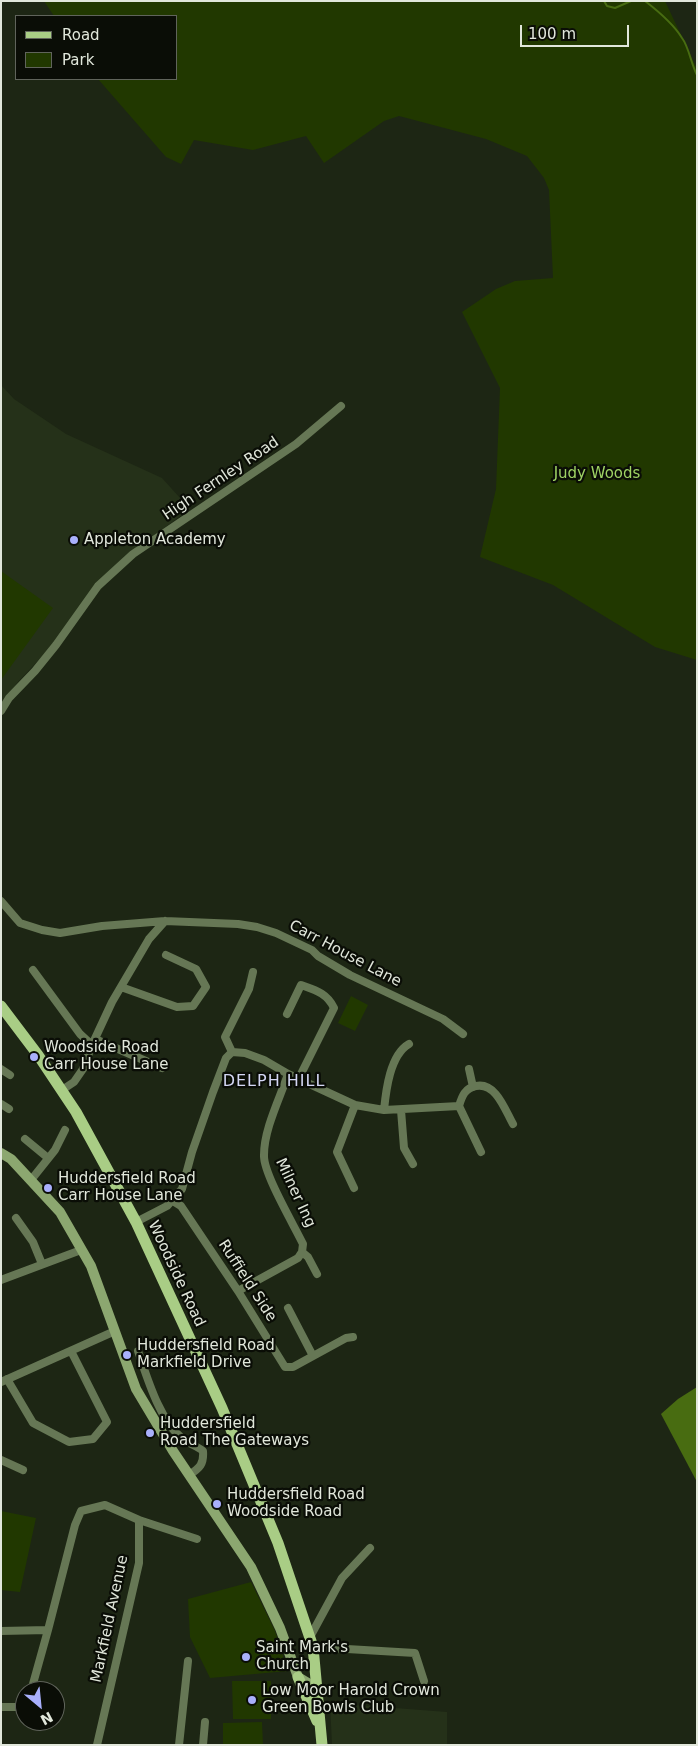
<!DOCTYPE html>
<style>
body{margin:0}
#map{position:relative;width:698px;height:1746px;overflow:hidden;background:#1d2614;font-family:"DejaVu Sans",sans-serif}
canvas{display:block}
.frame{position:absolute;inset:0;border:2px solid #e1e7db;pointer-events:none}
.legend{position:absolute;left:15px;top:15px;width:162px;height:65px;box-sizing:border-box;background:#0a0d06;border:1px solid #60645b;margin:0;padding:6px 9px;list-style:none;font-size:15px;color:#e1e7db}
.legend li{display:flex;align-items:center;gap:10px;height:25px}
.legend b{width:25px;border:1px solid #60645b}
.north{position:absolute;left:15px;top:1681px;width:50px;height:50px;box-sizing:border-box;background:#0a0d06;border:1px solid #60645b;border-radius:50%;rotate:152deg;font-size:14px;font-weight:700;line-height:20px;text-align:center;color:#e1e7db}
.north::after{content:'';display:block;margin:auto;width:18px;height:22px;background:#a9b0fc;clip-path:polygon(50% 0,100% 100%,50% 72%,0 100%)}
.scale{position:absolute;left:520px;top:25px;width:109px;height:22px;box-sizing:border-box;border:2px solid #e1e7db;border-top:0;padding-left:6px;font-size:15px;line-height:18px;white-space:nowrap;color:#e1e7db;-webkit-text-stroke:4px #0a0d06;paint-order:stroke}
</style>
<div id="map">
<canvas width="698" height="1746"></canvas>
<div class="frame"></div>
<ul class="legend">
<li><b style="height:6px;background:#a9cd85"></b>Road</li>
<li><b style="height:14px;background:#213800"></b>Park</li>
</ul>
<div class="north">N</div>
<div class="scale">100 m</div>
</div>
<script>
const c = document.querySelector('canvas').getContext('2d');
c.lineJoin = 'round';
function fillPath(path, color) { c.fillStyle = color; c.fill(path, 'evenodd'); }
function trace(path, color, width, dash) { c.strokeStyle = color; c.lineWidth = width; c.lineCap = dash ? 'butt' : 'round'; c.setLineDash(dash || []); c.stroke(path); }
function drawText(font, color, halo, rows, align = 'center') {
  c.font = font + ' "DejaVu Sans",sans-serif'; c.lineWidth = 4.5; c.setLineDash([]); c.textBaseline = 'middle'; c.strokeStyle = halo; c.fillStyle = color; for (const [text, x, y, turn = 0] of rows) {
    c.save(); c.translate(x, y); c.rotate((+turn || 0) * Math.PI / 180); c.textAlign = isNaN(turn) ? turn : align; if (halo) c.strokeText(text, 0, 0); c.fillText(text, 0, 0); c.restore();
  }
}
fillPath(new Path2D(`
 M1,385L14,399L66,434L162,478L190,509L134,550L49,649L17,683L1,706Z
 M330,1703L447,1712V1745H332Z`), '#253119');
fillPath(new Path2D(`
 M44,1H665L697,69V660L655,647L553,585L480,557L496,489L500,388L462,312L496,289L515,281L553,278L549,190L544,178L527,156L486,139L399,116L384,121L324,163L306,136L253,150L194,140L181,164L166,157L98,79H176V16H54Z
 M1,571L53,608L1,680Z
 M351,996L368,1005L355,1031L338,1023Z
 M1,1511L36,1518L20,1592L1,1590Z
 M251,1582L275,1631L288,1671L210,1678L190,1637L188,1599Z
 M232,1681H271V1719H233Z
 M262,1722L263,1745H223V1723Z`), '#213800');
fillPath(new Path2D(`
 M697,1387V1482L661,1414L678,1399Z`), '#486c11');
trace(new Path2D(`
 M604,1L607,6L615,8L631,1
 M645,1C658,11 673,23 682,38C689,47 691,64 697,75`), '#486c11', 2);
trace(new Path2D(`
 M1,711L9,698L35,671L56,645L98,586L133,554L296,444L341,406
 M1,901L20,923L42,930L60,933L102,926L165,921L238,924L257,927L276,933L312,950L318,956L350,975L443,1019L463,1034
 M33,970L80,1034L92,1045
 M121,987L177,1007L193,1006L206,987L196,969L166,955
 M287,1014L301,985C315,990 327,993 334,1008L299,1078
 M95,1039L162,1068
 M232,1052L225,1037L249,989L253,972
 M1,1069L10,1075
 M469,1069L473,1087
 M62,1090L74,1082L83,1069L92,1045L112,1002L149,939L165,921
 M1,1104L9,1109
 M384,1110C386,1090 390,1055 409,1044
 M401,1110L404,1148L413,1164
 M25,1139L48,1158
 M481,1152L459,1106C462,1096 465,1088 476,1086C496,1082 505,1110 513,1124
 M31,1180L55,1150L65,1130
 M354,1188L337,1152L355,1105
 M173,1201L181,1206L238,1291L285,1367H293L346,1338L353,1337
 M16,1218L33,1242L42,1264
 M136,1222L167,1206L182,1189L192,1152L213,1092L226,1058L232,1052L245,1053L264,1060L288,1074L355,1105L384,1110L459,1106
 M302,1252L308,1257L317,1274
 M1,1280L81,1250
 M238,1291L298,1258L302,1252L303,1244C294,1225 263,1173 264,1155C264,1129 280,1098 288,1074
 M288,1308L313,1356
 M138,1351C147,1377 160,1422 183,1439C189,1444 197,1446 203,1451C204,1464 200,1468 189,1475
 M7,1379L33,1423L69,1442L93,1439L107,1422L71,1351
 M1,1382L115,1331
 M1,1460L23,1470
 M139,1520L197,1539
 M1,1631L48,1630L75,1525L81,1511L105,1505L139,1520V1563L97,1745
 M310,1637L342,1578L370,1548
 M313,1647L415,1653L424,1681
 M31,1691L48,1630
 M1,1707H25
 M179,1745L188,1661
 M203,1745L205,1722`), '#675', 8);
trace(new Path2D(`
 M1,1153L11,1159L60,1212L91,1266L136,1389L173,1451L251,1567L280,1628L298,1677L318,1689`), '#8ca770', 10);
trace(new Path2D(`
 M1,1006L38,1055L76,1112L136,1222L222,1408L278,1543L313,1647L322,1745
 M298,1677L317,1721`), '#a9cd85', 11);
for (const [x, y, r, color] of [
 [74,540,5,"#a9b0fc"],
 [34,1057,5,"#a9b0fc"],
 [48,1188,5,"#a9b0fc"],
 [127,1355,5,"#a9b0fc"],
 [150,1433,5,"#a9b0fc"],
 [217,1504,5,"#a9b0fc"],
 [246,1657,5,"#a9b0fc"],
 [252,1700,5,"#a9b0fc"]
]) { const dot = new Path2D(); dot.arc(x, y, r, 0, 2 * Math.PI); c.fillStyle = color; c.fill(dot); trace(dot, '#0a0d06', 2); }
drawText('15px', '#9fd364', '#0a0d06', [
 ["Judy Woods",597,474]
]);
drawText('15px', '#e1e7db', '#0a0d06', [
 ["High Fernley Road",221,479,-34],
 ["Carr House Lane",345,954,28],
 ["Milner Ing",295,1193,65],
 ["Woodside Road",176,1274,65],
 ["Ruffield Side",247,1281,57],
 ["Markfield Avenue",110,1619,-78]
]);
drawText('15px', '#e1e7db', '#0a0d06', [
 ["Appleton Academy",84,540],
 ["Woodside Road",44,1048],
 ["Carr House Lane",44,1065],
 ["Huddersfield Road",58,1179],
 ["Carr House Lane",58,1196],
 ["Huddersfield Road",137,1346],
 ["Markfield Drive",137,1363],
 ["Huddersfield",160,1424],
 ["Road The Gateways",160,1441],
 ["Huddersfield Road",227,1495],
 ["Woodside Road",227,1512],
 ["Saint Mark's",256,1648],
 ["Church",256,1665],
 ["Low Moor Harold Crown",262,1691],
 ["Green Bowls Club",262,1708]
], 'left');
c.letterSpacing = '1px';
drawText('16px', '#d4d7f4', '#0a0d06', [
 ["DELPH HILL",274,1082]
]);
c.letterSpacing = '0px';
</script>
